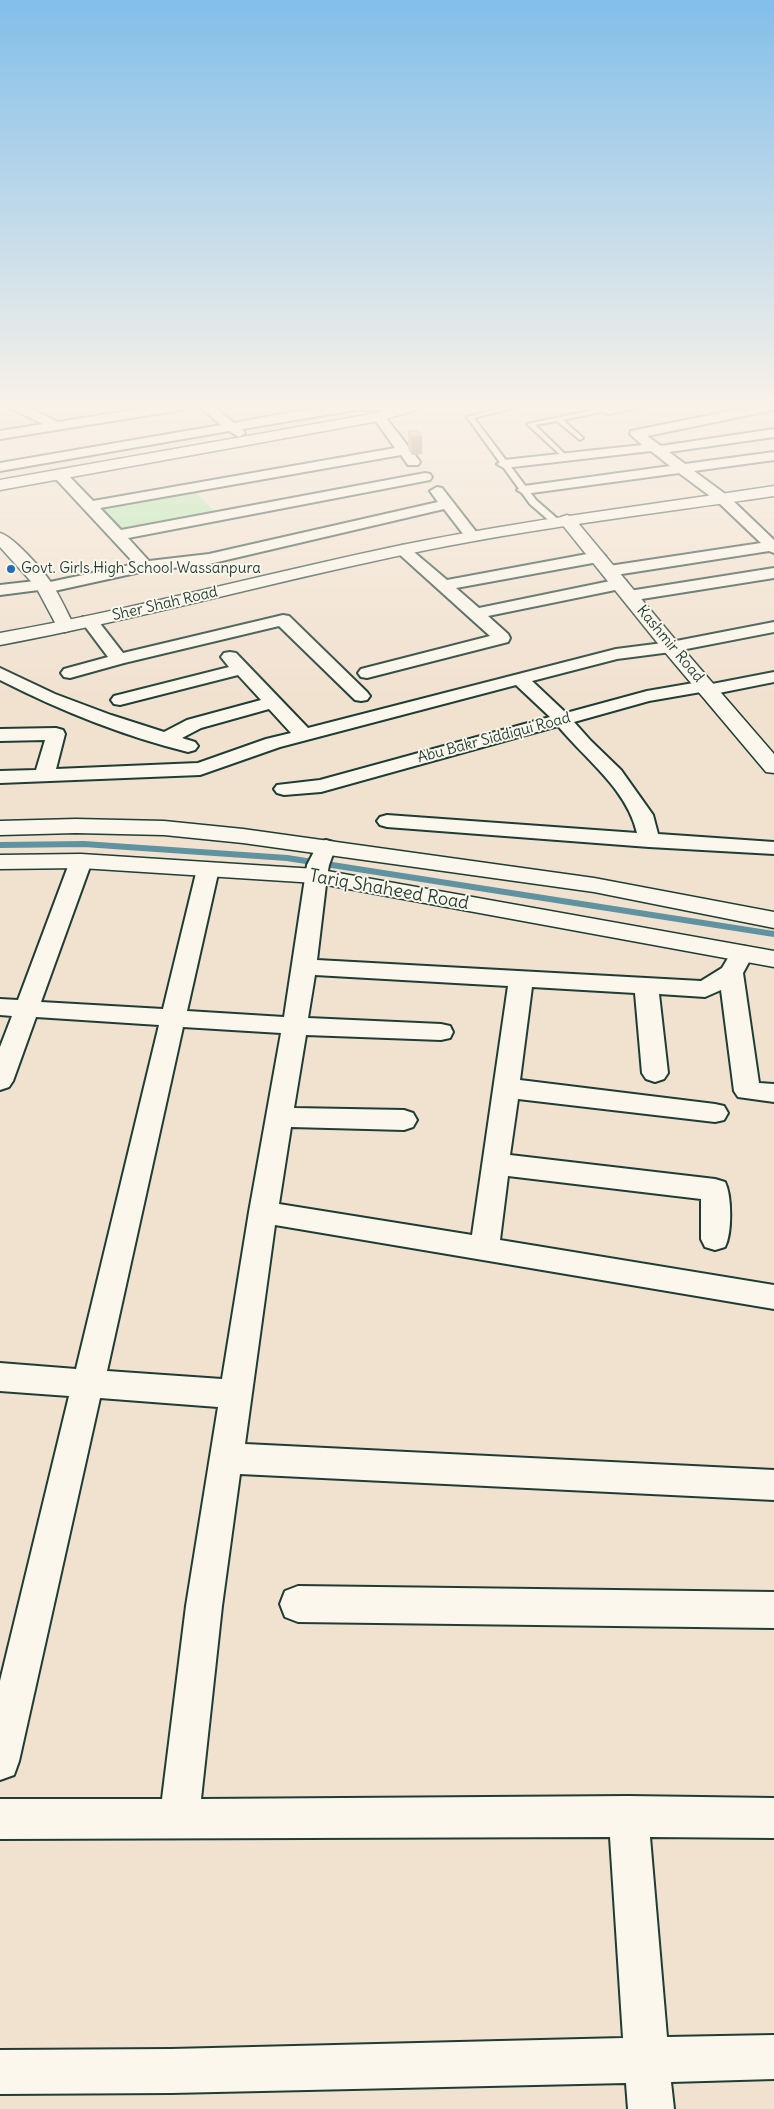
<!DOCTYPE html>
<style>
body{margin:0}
canvas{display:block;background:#f1e1cf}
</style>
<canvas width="774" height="2109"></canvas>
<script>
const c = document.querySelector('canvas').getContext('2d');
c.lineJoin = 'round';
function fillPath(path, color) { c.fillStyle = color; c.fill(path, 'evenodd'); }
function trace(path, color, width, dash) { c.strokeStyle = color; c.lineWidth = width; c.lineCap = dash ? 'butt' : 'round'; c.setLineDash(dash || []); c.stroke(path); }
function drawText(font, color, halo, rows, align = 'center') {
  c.font = font + ' Delius,sans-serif'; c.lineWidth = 4; c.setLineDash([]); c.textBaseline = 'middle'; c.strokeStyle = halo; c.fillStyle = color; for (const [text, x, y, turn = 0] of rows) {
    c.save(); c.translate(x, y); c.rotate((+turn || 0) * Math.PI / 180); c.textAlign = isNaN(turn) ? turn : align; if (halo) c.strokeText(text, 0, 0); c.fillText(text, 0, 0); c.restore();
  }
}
fillPath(new Path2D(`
 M192,488L218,515L118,535L90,506Z`), '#afe8ab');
trace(new Path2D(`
 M0,845L84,844L287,858L774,934`), '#5f93a1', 6);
const service = new Path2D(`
 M513,405H524L474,418L536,500L559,520V524H553L530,504L467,417Z
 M603,408L605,409V411L563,420L582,437L583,438L580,440L557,421L535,425L567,456V458L565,459L527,424Z`);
const minor = new Path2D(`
 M8,405H24L58,422L164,405H193L187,409L0,439V431L43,424L10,408Z
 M198,405H212L234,423C262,418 384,391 401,412L395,416L380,410H355L242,429L245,433L239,437L229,431L0,471V463L221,425Z
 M588,405H641L639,408L609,414L590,408Z
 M761,405H774V410L647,436L661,446L774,429V437L669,452L685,464L774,452V460L694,471L728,496L774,540V553L769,551L609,576L603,574L601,571L603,568L609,566L761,543L718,502L679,473L524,494L517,490L524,486L670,466L651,451L504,468L497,464L504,460L642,445L630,434L631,431Z
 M379,413L383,414L418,459L420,462L418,465H408L401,455L100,508L121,530L425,473L430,474L432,477L430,480L128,538L149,561L209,554L438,502L430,491L437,487L442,488L477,533L479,536L477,539H467L444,509L209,564L145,571L45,593L39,590L0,595V585L44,580L50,582L135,564L55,478L53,475L55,472H65L93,501L395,448L373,417Z
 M403,545L408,547L447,580L598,552L603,554L606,557L603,560L598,562L456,588L479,608L620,579L626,581L628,584L626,587L620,589L488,616L508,634L510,638L508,642L367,678L361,677L358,673L361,669L490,636L398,553L395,550L398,547Z
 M774,568V578L629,601L623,599L621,596L623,593L629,591Z
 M283,615L289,616L367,692L370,696L367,700L361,701L355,700L279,626L124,663L70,678L64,677L61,673L64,669L108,657L81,621L83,617H95L123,653Z
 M774,622V632L671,652L617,659L532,681L566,713L647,691L705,681L712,684L774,672V682L709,695L701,692L649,701L574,722L591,741L621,770L653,815L658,834L774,842V854L649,847L387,827L380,825L377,821L380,817L387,815L637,833C627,789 586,760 558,726L321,792L284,795L277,793L274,789L277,785L320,780L550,717L516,685L280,747L200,775L0,783V771L36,770L45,740L0,741V729L56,728L63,730L65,734L56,769L198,763L266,739L291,733L269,709L201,728L182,738L195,742L198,746L195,750L188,752C123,736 59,710 0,680V668L55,694L111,715L164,732L187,720L261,700L238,675L120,705L114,704L111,700L114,696L229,667L221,657L224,653L230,652L236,653L308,728L616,649L671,642Z
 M326,840L333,842L336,846L329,865L327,876L317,960L701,981L722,968L734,948L742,946L750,948L754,953L743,973L759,1083L774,1084V1102L738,1097L734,1091L721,990L705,997L659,994L668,1073L664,1079L655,1082L646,1079L642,1073L635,993L532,987L520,1080L715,1104L724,1106L728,1113L724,1120L715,1122L518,1099L510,1155L715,1179L725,1182C732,1196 732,1234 725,1247L715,1250L705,1247L701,1239V1199L508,1176L500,1240L774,1285V1309L275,1225L245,1444L774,1470V1500L240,1474L222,1606L201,1799L628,1796L774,1798V1838L650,1837L667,2037L774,2035V2079L671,2082L674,2109H628L626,2083L171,2093L0,2094V2050L171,2049L623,2038L610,1837L0,1839V1799H162L186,1606L218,1407L100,1398L19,1761L14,1775L0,1780V1681L69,1396L0,1391V1363L76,1369L159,1025L36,1017L13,1081L9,1087L0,1090V1047L12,1016L0,1015V999L18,1000L70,861L73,856L81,855L89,856L92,861L41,1002L163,1009L197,869L200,864L208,863L216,864L219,869L187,1011L284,1017L307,865L319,842ZM315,975L508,986L472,1235L279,1204L291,1127L404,1130L413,1127L417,1120L413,1113L404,1110L294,1108L306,1035L441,1040L450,1038L453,1032L450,1026L441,1024L308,1018ZM183,1027L281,1033L249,1212L222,1379L107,1371Z
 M298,1586L774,1592V1628L298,1622L285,1617L280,1604L285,1591Z`);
const tertiary = new Path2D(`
 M403,405H424L422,408L379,421L0,490V480L377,413Z
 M567,515L573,517L678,643L774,754V773L766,772L664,651L561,523L559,520L561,517Z
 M0,533C14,537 44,571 52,584C61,598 67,612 74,626L71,630L65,632L59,630L36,587L0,547Z`);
const secondary = new Path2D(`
 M774,486V496C650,514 525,529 402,555C268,583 135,620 0,645V633C135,609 268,573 402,545C525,520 650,505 774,486Z
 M76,819L164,821L243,829L594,878L774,912V928L594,892L243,843L164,835L76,833L0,835V821Z
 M81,854L316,869L774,951V967L316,883L81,868L0,869V855Z`);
trace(service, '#1f3d34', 4);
trace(minor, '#1f3d34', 4);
trace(tertiary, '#1f3d34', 3);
trace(secondary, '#1f3d34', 3);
fillPath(service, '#fbf7ec');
fillPath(minor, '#fbf7ec');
fillPath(tertiary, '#fbf7ec');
fillPath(secondary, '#fbf7ec');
fillPath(new Path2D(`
 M408,431L422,436V454L412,455L408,449Z`), '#bb9677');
fillPath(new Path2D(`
 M422,436V454L412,455V437Z`), '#987a61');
const building = new Path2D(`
 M408,431H417L422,436L412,437Z`);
fillPath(building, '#d9af8a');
trace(building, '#987a61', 1);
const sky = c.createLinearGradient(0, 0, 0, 700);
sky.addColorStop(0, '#82bee9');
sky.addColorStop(0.58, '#f9f2e9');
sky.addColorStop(1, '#f9f2e900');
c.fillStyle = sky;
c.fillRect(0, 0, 774, 700);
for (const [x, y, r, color] of [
 [11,569,5,"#1f6fb2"]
]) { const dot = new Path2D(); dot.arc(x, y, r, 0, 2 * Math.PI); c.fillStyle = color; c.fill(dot); trace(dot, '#fbf7ec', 2); }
drawText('15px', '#1f3d34', '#fbf7ec', [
 ["Govt. Girls High School Wassanpura",21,569]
], 'left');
drawText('15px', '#1f3d34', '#fbf7ec', [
 ["Sher Shah Road",165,604,-13],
 ["Kashmir Road",670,644,50],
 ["Abu Bakr Siddiqui Road",494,738,-15]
]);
drawText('18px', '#1f3d34', '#fbf7ec', [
 ["Tariq Shaheed Road",389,890,10]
]);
</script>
